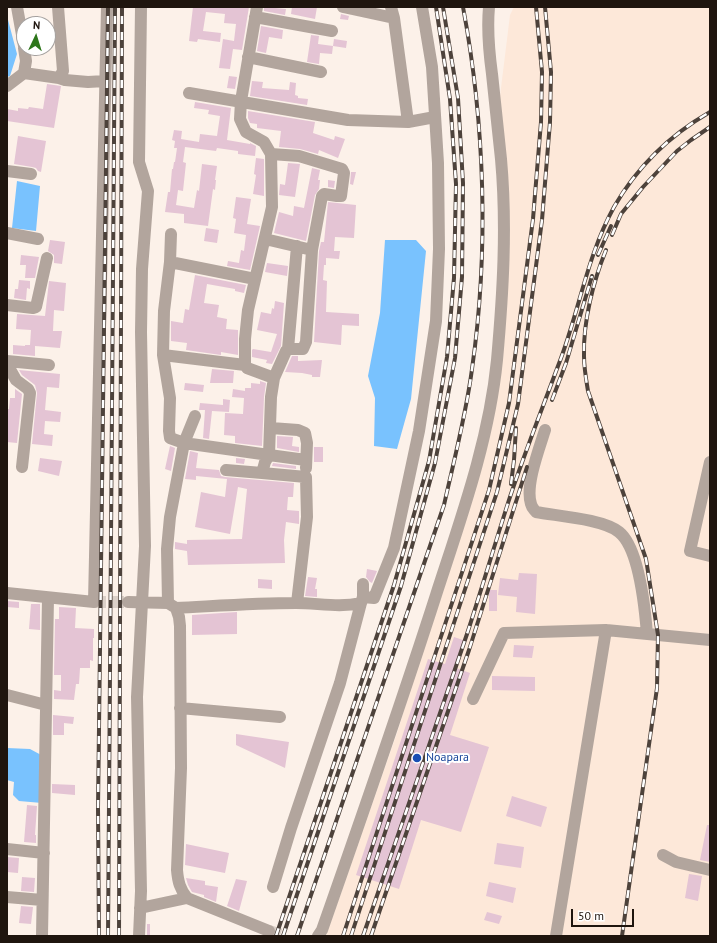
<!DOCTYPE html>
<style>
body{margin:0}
#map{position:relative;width:717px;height:943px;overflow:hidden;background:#fcf1e9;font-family:"PT Sans",sans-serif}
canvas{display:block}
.frame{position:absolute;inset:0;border:8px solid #1f150e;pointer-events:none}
.north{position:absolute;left:16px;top:16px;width:40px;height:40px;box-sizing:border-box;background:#fff;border:1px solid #a5a19f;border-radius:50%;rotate:4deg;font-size:11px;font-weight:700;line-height:16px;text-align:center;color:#1f150e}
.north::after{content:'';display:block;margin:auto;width:14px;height:18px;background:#2d761b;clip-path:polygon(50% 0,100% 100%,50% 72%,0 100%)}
.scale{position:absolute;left:571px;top:909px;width:63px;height:18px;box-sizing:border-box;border:2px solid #1f150e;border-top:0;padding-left:5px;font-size:12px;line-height:14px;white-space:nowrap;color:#1f150e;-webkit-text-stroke:3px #fff;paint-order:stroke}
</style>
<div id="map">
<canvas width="717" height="943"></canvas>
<div class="frame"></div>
<div class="north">N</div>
<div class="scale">50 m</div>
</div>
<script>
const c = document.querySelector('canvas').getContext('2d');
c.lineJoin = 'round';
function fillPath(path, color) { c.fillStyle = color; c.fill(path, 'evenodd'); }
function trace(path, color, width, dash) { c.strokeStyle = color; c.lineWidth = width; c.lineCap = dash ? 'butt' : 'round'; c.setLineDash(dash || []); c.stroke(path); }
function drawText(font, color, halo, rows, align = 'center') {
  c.font = font + ' "PT Sans",sans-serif'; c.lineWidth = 4; c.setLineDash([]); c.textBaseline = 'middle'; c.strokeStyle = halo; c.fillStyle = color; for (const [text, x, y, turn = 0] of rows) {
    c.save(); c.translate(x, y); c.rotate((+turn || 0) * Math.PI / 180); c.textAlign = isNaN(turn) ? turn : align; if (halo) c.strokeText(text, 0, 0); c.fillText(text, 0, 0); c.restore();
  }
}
fillPath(new Path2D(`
 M514,7H710V936H326L397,733L442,588L499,361L500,96L510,15Z`), '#fde8d9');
fillPath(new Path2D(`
 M7,16L17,54L10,76L7,77Z
 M17,181L40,186L36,231L12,228Z
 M385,240H416L426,251L411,399L397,449L374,446L375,398L368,376L380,313Z
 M7,748L30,749L43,756L42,803L19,801L13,795L14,782L7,780Z`), '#79c2fe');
fillPath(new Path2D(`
 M193,7H249L242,50L233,49L230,69L219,68L223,39L234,41L236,24L224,23L225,14L206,12L203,31L221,33L220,42L198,39L197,42L189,41Z
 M264,7L286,9L285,15L264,11Z
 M292,7H317L315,19L291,14Z
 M341,14L349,16L348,20L340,19Z
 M261,26L283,30L282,39L269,37L266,53L257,51Z
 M311,35L319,36L318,44L333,46L332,54L320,53L319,64L307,62Z
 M334,39L347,41L346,48L333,46Z
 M229,76L237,77L235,89L227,88Z
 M252,81L263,82L262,88L289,90L290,82L296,83L295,95L298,96V98L308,99L307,105L250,96Z
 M47,84L61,86L54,128L7,121V109L18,111V108L28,109L29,107L43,109Z
 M195,102L231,108L227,140L250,144V143L256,146L255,156L238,154V151L217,148L216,151L185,147L183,162L186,163L183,191L178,190L176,205L194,208L197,190L199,191L202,164L217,166L215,180H216L215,190L213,189L208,226L184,223V214L165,212L168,192H170L172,169H173L174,162H175L177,148H174L175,141L172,140L174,130L182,131L181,139L199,142L200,134L217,136L220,116L208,114L209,110L194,108Z
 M248,111L315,122L313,133L334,140L335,136L345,139L338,158L319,150L318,154L300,149L279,147L281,131L257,128V124L250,123L248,118Z
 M18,136L46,141L41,172L38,171L36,168L32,167L14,164Z
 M256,158L264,159V196L253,194L256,175L254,174Z
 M288,163L300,164L295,197L279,195L280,184L285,185Z
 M312,168L320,170L318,180H320L319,189L315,195L306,241L274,233L279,212L293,216L294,206L304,208Z
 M351,172H356L353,185L350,184Z
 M328,180L335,181L334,188L328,187Z
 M236,197L251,199L247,224L260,226L250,270L227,266L228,261L239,263L241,250L244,251L246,235L234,233L236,219L233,218Z
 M328,202L356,205L354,238L335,237L334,251H340L339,259L326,258V265H324L323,280L327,281L326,312L359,314V326L342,325L341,345L314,342L319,251L321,242H324Z
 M206,228L219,230L217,243L204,241Z
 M50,240L65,242L62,264L54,263V255L48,251Z
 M21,255L39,257L35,278H25L26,265H20Z
 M267,263L288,266L287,276L265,272Z
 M195,275L246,285L244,293L235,291V289L207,284L204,303L219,305L217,317L227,319L226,329L238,330V355L221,352V355L186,350L187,343L171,341V321L183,323L185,309L189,310Z
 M19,280L30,281V289L27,288L26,300L14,298L15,289H18Z
 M49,281L66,283L64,311L54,310L53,331H62L60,348L35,346V356L13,354V345L25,346V345H30L31,330L16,329L17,314L45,316Z
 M275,301L284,303L281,346L272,364L266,363L267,360L252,357V350L253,349L271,352L277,334L257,330L261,312L271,314L272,308L274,309Z
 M292,356H298V361L322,360L320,377H312V375L302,373L285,372Z
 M212,369L234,371L233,383H210Z
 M19,370L60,374L59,388L47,387L45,410L61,412L60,422L45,421L44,434L53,435L52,446L32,444L37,393L35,385L22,375Z
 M260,381L266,383L264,397L262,446L235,443V436L224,435L225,413L243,414L244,398L232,397L233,389L245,391V388H251V383L260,384Z
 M185,383L204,385L203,392L184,390Z
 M15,389L22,394L17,443L7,442L8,409H9L10,398H15Z
 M223,399L230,400L229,412L212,411L209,439L203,438L205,410H199L200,403L223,405Z
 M277,436L293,437L292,446L299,447V452L277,448Z
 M170,446L175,448L171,471L165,469Z
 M314,447H323V462H314Z
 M190,451L198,453L196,468L219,470L221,476L225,477L294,483L293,497H288L287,510L299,511V524L286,522L284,540L285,563L188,565L187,551L175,549V542L187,544V540L242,539L247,489L238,487L230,534L195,527L201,492L225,497L227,479L196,476V480L185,479Z
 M40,458L62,461L59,476L38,471Z
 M236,458L245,459L244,464L236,463Z
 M273,463L296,466V469L272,466Z
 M367,569L377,571L372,583L370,582L366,577Z
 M519,573L537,574L535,614L516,612L517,597L498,595L500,578L518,580Z
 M308,577L317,578L315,589H317V597L305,596Z
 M258,579L272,580V589L258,588Z
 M489,590H497V611H489Z
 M7,601L19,602V608L7,607Z
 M31,604H40V630L29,629Z
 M59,607L76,608L75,628L94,629V638H93V661L90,660V668H80L79,684H76L74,700L54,699V690L61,691V675H54L55,619H59Z
 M237,612V634L192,635V615Z
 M454,637L466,641L456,668L470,673L450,735L489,747L461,832L421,820L399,889L356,875L428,659L445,664Z
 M514,645L534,646L532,658L513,657Z
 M492,676L535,677V691L492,690Z
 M53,715L74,717L73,724L64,723V735H53Z
 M236,734L289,742L285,768L236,745Z
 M52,784L75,785V795L52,793Z
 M512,796L547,807L541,827L506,816Z
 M27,805L37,806L35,835H36V843L24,842Z
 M707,825H710V862L700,860Z
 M497,843L524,847L521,868L494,864Z
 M186,844L229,853L225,873L185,865Z
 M7,857L19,858L18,873L7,872Z
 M689,874L702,876L698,901L685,898Z
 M22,877L35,878L34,892L21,891Z
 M186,878L205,881V885L218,887L216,902L204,897V895L192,892L188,885Z
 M236,879L247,881L239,911L227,906Z
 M489,882L516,888L513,903L486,896Z
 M21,906L33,907L31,924L19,923Z
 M487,912L502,916L499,924L484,920Z
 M147,924H150V936H147Z`), '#e4c4d4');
trace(new Path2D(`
 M94,602H128
 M269,931L285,936`), '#dbd0c8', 12, [12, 6]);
trace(new Path2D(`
 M17,7L24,46
 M58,7L63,71L59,78
 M343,7L394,18
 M391,7L394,18L408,122L435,117
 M255,17L332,31
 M248,57L321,72
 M24,73L59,78L65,80L88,82L105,81
 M7,86L24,73L26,61L24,48
 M189,93L348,120L408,122
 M271,154L299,156L342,169L344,173L341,196H337L324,194L322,196L312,250
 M7,171L31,174
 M7,233L38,239
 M171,234L170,262L255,279
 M265,239L312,250L306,342L303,349H288L286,351L274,378
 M170,262L164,311L163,355L170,398L169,431L170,438L184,443L269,455L271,397L274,378L247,368L245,365V339L248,310L272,207L271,154L264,142L246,132L240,119L241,101L257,7
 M7,305L33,308L36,307L47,258
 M288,349L297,246
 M163,355L245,365
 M7,361L49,365
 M7,364L16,380L28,389L30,393L22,467
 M271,428L298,430L305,433L307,443L306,468
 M545,430C539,449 525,486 531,504C532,508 534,509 536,512C557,516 603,519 619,532C639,548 645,609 647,634
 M710,462L690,551L710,556
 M226,470L262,473L265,462L269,455L306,460
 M262,473L306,477L307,517L297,603
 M7,593L94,602L107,7
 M363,597L374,598L394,548L419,431L436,321L439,249L438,163L432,67L422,7
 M128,602L168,603L176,608C216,606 256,603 296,603C318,603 339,608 361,603L363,597V584
 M168,603L167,549L170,517L184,443L195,416
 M176,608L179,617L180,626L181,768L177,870C178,882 180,889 187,898L269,931
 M7,695L46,705
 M473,699L504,633L606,630L710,640
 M180,708L280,717
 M7,849L44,853
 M663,855L676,862L710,870
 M273,887L291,828L340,683L361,603
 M7,897L42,900
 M140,908L187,898
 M42,936L48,598
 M139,936L141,891L137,697L145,546L141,332L142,269L148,191L139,162L141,7
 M318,936L322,930C361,819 400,707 436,595C461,518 489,441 497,360C503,293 507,226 501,159C498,131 495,102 492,74C489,52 487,29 489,7
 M556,936L606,630`), '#b2a59d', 12);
const rail = new Path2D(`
 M612,235L621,214L643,187L677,151L691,140L710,127
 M606,250C593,282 583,322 584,356C584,368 586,379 588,391L646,559L658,635L657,688L622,936
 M598,255L611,226
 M552,400L566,363L592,276
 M511,484L514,460L516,428
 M99,936L98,808L108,7
 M108,936L115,7
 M119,936L122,7
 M276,936L394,585L429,461L447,357L454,278L456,184L450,99L436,7
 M283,936L401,586L435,463L455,358L462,277L463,183L458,98L443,7
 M297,936L444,505C454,460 466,415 472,369C489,251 485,124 463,7
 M343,936L489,490L509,403L533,219L541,122L542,72L536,7
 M351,936L497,492L518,404L542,220L550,122L551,72L545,7
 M363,936C398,835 433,735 467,634C481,591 494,547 508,503C523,457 541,412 558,366C579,313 586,258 614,207C637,167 670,135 710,112
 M371,936L469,650L527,467`);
trace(rail, '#4d423b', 4);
trace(rail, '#fff', 2.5, [8]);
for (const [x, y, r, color] of [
 [417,758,5,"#1a4fb4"]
]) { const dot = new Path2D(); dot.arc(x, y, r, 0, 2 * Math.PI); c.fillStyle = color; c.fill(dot); trace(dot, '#fff', 1.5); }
drawText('12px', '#164399', '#fff', [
 ["Noapara",426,758]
], 'left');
</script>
